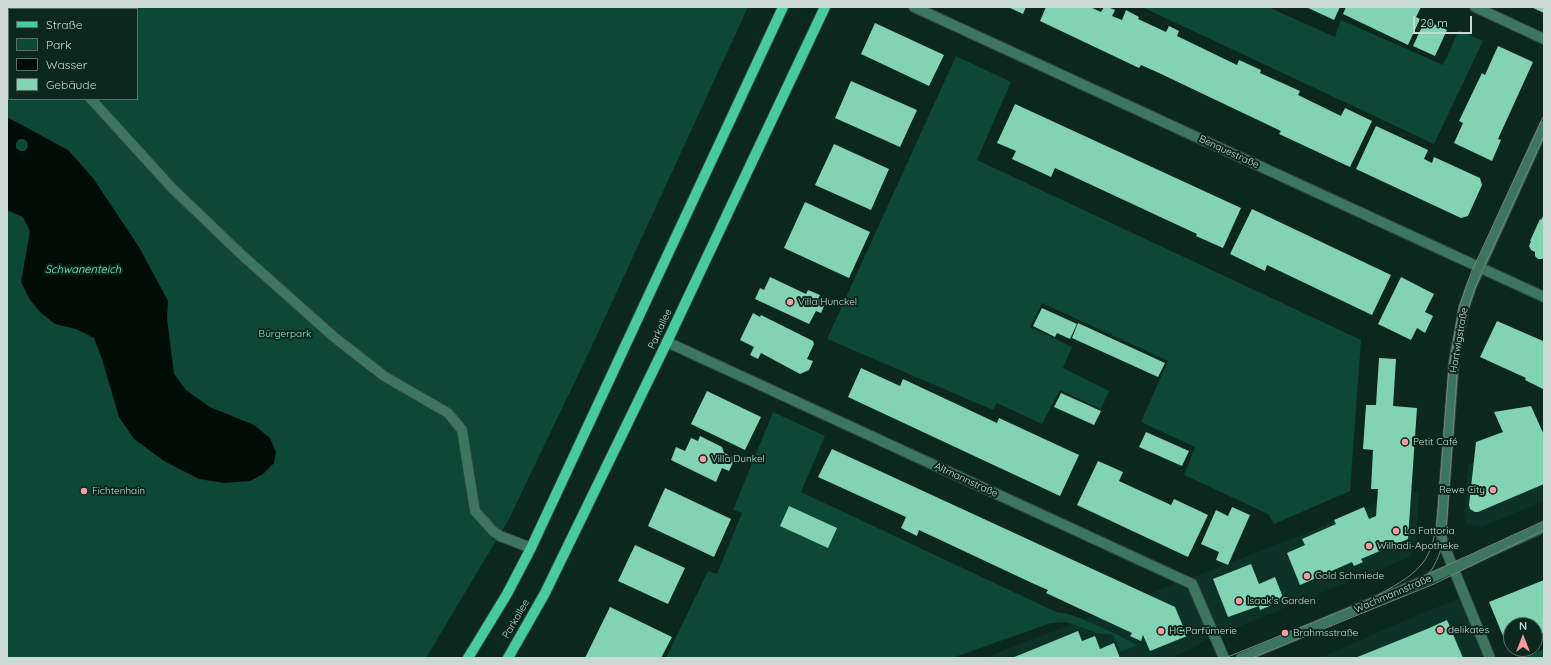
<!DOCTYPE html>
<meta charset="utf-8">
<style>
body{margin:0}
#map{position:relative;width:1551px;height:665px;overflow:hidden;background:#0c271d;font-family:Quicksand,sans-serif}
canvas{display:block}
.frame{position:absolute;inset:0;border:8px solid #cad9d3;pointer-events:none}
.legend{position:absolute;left:8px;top:8px;width:130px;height:92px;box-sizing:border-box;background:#0c271d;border:1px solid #586e66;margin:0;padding:5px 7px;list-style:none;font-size:12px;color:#cad9d3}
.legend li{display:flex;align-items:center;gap:8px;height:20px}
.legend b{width:20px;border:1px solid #586e66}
.north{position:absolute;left:1503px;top:617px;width:40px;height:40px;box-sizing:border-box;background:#0c271d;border:1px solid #586e66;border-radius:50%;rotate:0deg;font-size:11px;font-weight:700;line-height:16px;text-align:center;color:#cad9d3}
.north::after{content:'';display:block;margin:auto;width:14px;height:18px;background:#f59b9d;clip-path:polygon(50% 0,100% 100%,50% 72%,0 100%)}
.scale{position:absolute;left:1413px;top:16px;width:59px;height:18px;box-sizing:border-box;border:2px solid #cad9d3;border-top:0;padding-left:5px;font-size:12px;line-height:14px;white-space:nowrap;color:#cad9d3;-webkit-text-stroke:3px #0c271d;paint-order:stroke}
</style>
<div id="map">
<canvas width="1551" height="665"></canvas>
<div class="frame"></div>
<ul class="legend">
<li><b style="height:5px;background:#47caa0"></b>Straße</li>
<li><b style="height:11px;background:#0d4735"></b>Park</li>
<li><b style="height:11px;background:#000d06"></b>Wasser</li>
<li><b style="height:11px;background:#81d3b4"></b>Gebäude</li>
</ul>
<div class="north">N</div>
<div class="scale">20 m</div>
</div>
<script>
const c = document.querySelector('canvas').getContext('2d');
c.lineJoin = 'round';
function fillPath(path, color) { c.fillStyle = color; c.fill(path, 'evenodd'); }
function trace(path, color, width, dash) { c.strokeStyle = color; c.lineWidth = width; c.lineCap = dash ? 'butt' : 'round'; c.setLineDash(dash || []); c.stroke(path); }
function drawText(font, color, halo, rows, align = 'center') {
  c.font = font + ' Quicksand,sans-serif'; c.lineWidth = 4; c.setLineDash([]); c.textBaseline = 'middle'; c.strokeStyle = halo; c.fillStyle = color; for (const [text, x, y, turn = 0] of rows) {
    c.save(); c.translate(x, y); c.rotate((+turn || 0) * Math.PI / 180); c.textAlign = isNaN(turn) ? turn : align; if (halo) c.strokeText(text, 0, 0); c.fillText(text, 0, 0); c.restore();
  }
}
fillPath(new Path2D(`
 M1544,431V501L1481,527L1466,524L1464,512L1468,464Z
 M1401,491L1419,492L1416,541L1410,557L1206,640L1189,650L1169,658H984L1304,534Z
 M1463,597L1487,658H1320L1408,619Z`), '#0c3126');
fillPath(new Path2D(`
 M7,7H748L591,348L509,519L426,658H7ZM9,9H137V99H9Z
 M1142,7H1268L1335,37L1341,20L1443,65L1459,30L1483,41L1434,144Z
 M956,56L1011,82L977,160L1361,340L1350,491L1274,524L1268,514L1184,475L1195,447L1141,422L1168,361L1042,303L1030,327L1072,347L1063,368L1109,391L1101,409L1060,390L1042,424L997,403L993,410L827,339Z
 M773,412L825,436L801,492L1056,612C1079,614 1116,634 1137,645L1121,652L1113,635L1097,633L1066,622L1051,623L952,658H666L708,571L717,574L742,513L733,510Z
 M1544,649V658H1521Z`), '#0d4735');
fillPath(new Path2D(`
 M7,117L68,150L93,178L139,247L168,301L167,318L174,374L186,390L210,407L254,425L270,438L276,452L274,463L263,474L250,481L224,483L199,479L164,461L134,439L119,417L102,359L94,338L76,329L55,324L41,313L30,300L21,282L30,231L23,217L7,210ZM19,139H24L27,142L28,147L25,151H20L16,148V143Z`), '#000d06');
fillPath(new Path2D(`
 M1008,7H1026L1023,14Z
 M1046,7H1090L1101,12L1104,7H1108L1115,10L1112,16L1122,20L1126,10L1139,17L1138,19L1166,32L1169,26L1179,31L1177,36L1237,65L1239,60L1261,70L1260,73L1300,91L1298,95L1341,116L1345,108L1372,121L1350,167L1279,134L1281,131L1159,73L1141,65L1139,68L1040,21Z
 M1306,7H1340L1334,20Z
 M1346,7H1421L1416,17L1420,19L1408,45L1343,14Z
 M1531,7H1544V13Z
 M1425,20L1447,30L1435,56L1413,46Z
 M875,23L944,55L929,86L861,54Z
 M1498,46L1533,62L1498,139L1501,140L1492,161L1454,143L1463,123L1459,121L1482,73L1485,75Z
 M851,81L917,110L900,147L835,118Z
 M1015,104L1241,208L1223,248L1196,236L1197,234L1055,168L1051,177L1012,159L1016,151L997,143Z
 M1376,126L1428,150L1424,159L1432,163L1434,157L1480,178L1482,185L1468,216L1461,218L1356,169Z
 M834,144L889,169L871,210L815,185Z
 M805,202L870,232L849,278L784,248Z
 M1252,209L1391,275L1372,315L1267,265L1265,271L1230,254Z
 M1544,214V257L1542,259H1538L1535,256V252L1531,250L1529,246L1531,241H1530L1540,219L1541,220Z
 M770,277L806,294L808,290L820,295L818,299L820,300L819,303L824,306L821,313L816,311L809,324L755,299L760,288L764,290Z
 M1401,277L1434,294L1425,312L1433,316L1425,333L1417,328L1411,340L1378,324Z
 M1042,308L1077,324L1070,339L1057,333L1055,337L1033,326Z
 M753,313L760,317L761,315L813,341L814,344L807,359L813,361L809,370L800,374L761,353L758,359L750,355L754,347L740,340Z
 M1497,321L1543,341L1544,338L1543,389L1525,380L1526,378L1480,357Z
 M1078,323L1165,363L1158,377L1072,338Z
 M1379,358L1396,359L1393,406L1417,408L1408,539L1361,559L1363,562L1354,566L1352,562L1300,585L1287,553L1305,545L1302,539L1336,524L1334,520L1364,507L1369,519L1376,516L1378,489H1371L1373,450L1363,449L1366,405H1376Z
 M861,368L900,386L903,379L997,423L999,418L1079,455L1060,496L848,397Z
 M707,391L761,417L745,450L691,424Z
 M1061,393L1101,411L1094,425L1054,407Z
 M1531,406L1544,435V484L1478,512H1475L1470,509L1469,505L1476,442L1503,432L1494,412Z
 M1146,432L1189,451L1182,466L1139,447Z
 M700,436L722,447L724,453L735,458L729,471L722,468L716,482L671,460L676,447L685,451L691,438L698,441Z
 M832,449L1175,607L1187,636L1150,651L1143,635L1141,641L1130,636L1132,633L1046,593L1048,590L1032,583L919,530L917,536L901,528L906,517L818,477Z
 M1098,461L1123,472L1119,481L1171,505L1174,499L1208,515L1188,557L1077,505Z
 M665,488L731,519L714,557L648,526Z
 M789,506L837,528L828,548L780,526Z
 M1232,507L1250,515L1228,565L1216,560L1219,552L1201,544L1216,510L1228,516Z
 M635,545L685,568L668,604L618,581Z
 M1251,564L1259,584L1275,577L1284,600L1260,610L1259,606L1228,617L1213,579Z
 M1544,580V633L1535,637V625H1511V647L1508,648L1489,602Z
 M610,607L672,637L661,658H585Z
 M1447,620L1463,658H1355L1427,629Z
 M1078,631L1082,641L1095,636L1100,649L1114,643L1120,658H1012Z`), '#81d3b4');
const minor = new Path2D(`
 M18,7L19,9
 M914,7L1544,297
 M1475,7L1544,39
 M91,99L172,188L243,256L334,337L384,376L448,413L462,430L475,511L493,531L500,536L531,548
 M667,342L1192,584L1224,658
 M1241,658L1454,568L1544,527
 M1490,658L1443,543L1441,532L1454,361L1464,308L1471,287L1544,126`);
const major = new Path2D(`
 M468,658L507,594L531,548L783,7
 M508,658L545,593L667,342L825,7`);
trace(minor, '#2a433a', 12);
trace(major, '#2a433a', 12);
trace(minor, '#3c7560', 10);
trace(major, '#47caa0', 10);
trace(new Path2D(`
 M1428,574L1544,521
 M1378,595C1422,571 1434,561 1438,509L1449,367L1459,307L1471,273L1544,115
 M1392,600C1405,593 1424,581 1432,569C1439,558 1442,546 1446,533L1458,360L1467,313L1474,291L1483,269L1544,136
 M1225,658L1383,594
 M1252,658L1434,584L1544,530`), '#72867e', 1);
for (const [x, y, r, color] of [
 [790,302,4,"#f59b9d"],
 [1405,442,4,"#f59b9d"],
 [703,459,4,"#f59b9d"],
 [1493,490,4,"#f59b9d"],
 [84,491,4,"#f59b9d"],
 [1396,531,4,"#f59b9d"],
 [1369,546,4,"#f59b9d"],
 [1307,576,4,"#f59b9d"],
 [1239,601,4,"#f59b9d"],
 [1440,630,4,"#f59b9d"],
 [1161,631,4,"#f59b9d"],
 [1285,633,4,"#f59b9d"]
]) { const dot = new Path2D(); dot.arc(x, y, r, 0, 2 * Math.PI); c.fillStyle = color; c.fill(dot); trace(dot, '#0c271d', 1.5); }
drawText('10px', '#cad9d3', '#0c271d', [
 ["Benquestraße",1229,152,25],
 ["Parkallee",660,329,-65],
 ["Hartwigstraße",1459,340,-80],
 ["Altmannstraße",966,480,25],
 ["Wachmannstraße",1393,594,-23],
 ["Parkallee",516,619,-60]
]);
drawText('10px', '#cad9d3', '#0c271d', [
 ["Villa Hunckel",798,302],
 ["Petit Café",1413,442],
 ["Villa Dunkel",711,459],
 ["Rewe City",1485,490,"right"],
 ["Fichtenhain",92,491],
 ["La Fattoria",1404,531],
 ["Wilhadi-Apotheke",1377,546],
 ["Gold Schmiede",1315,576],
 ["Isaak's Garden",1247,601],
 ["delikates",1448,630],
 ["HC Parfümerie",1169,631],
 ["Brahmsstraße",1293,633]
], 'left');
drawText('10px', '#7cf1c7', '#0c271d', [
 ["Bürgerpark",285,334]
]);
drawText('italic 11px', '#7cf1c7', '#0c271d', [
 ["Schwanenteich",83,270]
]);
</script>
